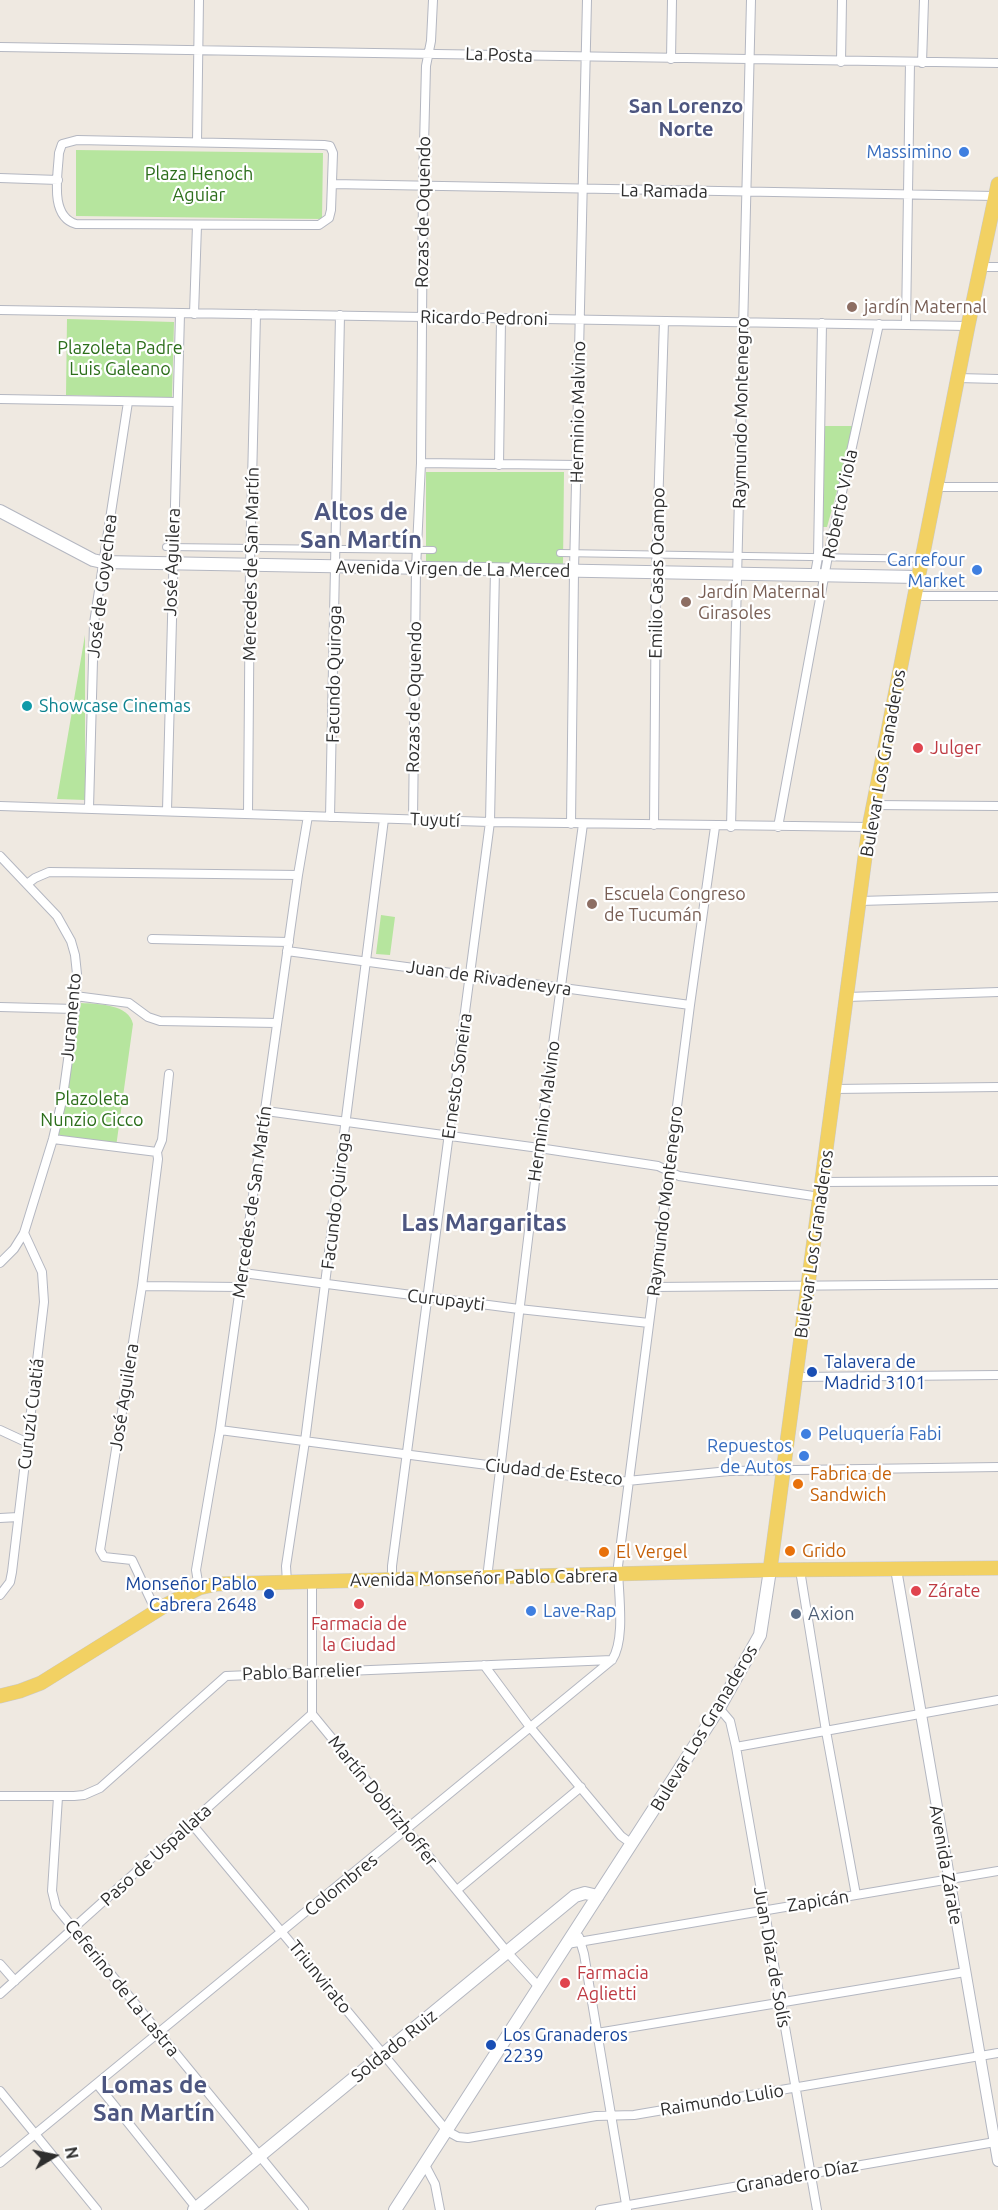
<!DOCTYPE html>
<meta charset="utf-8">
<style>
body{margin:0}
#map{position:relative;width:998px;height:2210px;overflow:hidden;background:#efe9e1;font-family:Ubuntu,sans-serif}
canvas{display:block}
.north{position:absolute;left:24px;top:2126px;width:60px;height:60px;-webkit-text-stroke:4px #fff;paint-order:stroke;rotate:80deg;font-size:16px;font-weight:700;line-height:24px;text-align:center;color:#2e2e2e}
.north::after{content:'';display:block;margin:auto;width:21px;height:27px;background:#2e2e2e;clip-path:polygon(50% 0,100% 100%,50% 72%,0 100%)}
</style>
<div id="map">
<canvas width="998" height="2210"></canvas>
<div class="north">N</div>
</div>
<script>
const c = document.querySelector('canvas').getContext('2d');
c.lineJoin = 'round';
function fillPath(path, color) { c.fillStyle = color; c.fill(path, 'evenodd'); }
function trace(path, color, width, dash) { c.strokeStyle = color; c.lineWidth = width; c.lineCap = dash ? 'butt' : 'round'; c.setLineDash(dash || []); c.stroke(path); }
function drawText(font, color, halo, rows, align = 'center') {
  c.font = font + ' Ubuntu,sans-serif'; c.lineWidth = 4.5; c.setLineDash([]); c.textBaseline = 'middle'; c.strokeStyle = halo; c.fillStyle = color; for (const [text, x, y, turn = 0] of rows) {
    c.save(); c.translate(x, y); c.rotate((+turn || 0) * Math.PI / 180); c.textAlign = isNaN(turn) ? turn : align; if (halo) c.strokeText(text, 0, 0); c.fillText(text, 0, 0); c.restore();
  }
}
fillPath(new Path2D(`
 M76,150L323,153L322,219L76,216Z
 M67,319L174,322L172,398L66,395Z
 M823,426H855L827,527H823L820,525Z
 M426,472H564L563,566H426Z
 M85,635V800L57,799Z
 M381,915L395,917L390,955L376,954Z
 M81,1003C98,1004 129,1004 133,1024L116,1147L57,1137Z`), '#b6e59e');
const pedestrian = new Path2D(`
 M166,547L433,550
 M560,553L935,559`);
const minor = new Path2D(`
 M0,47L998,63
 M671,59L672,0
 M841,62L842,0
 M922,63L924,0
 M77,140L324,145L330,146L333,153L331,210L329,218L319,225L76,224C49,216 58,175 59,153L62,144Z
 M197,142L199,0
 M0,178L58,180
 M332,184L995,196
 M980,267H998
 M0,310L968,326
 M194,314L197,225
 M906,324L910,62
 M958,378L998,379
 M0,399L177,402
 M421,463L577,465
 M499,465L501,319
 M937,487H998
 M815,574L818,557L822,323
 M915,596H998
 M873,805L998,806
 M0,806L490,822L869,827
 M89,808L94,623L128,402
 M167,810L180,314
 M248,814L250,565L256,314
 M330,817L340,315
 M413,820L416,568L421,463L423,185L426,66L431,41L433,0
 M571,824L574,571L587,0
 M654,825L656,572L664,321
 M731,827L751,0
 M778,827L828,556L879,324
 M0,856L57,916L71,941L75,955L77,974L75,1009L63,1096L53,1139L24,1233L14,1249L0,1263
 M27,884L35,878L49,872L298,875
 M860,901L998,897
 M152,939L289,942
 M287,951L690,1005
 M75,996L129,1003L148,1017L160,1021L277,1023
 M847,997L998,992
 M0,1007L75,1009
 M834,1089L998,1087
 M266,1111L539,1148L658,1166L679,1176L820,1197
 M53,1139L157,1152
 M822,1182L998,1181
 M243,1273L519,1309L649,1323
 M142,1286L240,1287
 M654,1287L998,1284
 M796,1377L998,1375
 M0,1430L28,1443
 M220,1430L617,1482L729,1471L998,1467
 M0,1518L18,1517
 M800,1570L826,1731L856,1895
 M487,1578L539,1148L583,824
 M392,1580V1566L490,822L495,569
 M312,1582V1714L508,1953L539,1987
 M287,1583L286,1566L305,1441L384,819
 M199,1588L196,1570L220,1430L298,875L308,816
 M0,1595L10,1582L12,1572L44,1302L42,1272L24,1233
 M156,1611L132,1560L104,1557L100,1550L142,1286L158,1159L157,1152L162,1140L169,1074
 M484,1665L530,1727L621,1836L632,1844
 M719,1708L730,1721L736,1747L817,2210
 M736,1747L998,1700
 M0,1796H74L84,1795L100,1788L226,1676L612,1660
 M58,1797L52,1891L56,1907L304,2210
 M191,1823L447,2131L458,2137L468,2138L596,2116L634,2115L998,2053
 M457,1890L581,1787
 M579,1937L584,1954L627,2210
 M567,1944L998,1871
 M0,1964L15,1981
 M0,1994L312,1714
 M597,2033L965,1972
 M97,2084L198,2210
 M0,2091L97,2210
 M0,2163L612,1660C626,1639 618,1592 618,1566L690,1005L715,827
 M425,2165L435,2184L440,2210
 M600,2210L995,2142`);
const tertiary = new Path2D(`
 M896,1569L998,2161`);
const secondary = new Path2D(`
 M0,511L93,560L102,562L918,577
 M194,2210L575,1896L585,1893L598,1896
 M395,2210L719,1708L760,1635L770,1570`);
const primary = new Path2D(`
 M770,1570L869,827L968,326L998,184
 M0,1696L20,1691L41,1683L166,1605L199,1588L217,1584L770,1570L998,1568`);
trace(pedestrian, '#b4b7c1', 8);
trace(minor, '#b4b7c1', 10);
trace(tertiary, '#b4b7c1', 12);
trace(secondary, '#b4b7c1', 14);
trace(primary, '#c9c9c9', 15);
trace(pedestrian, '#fff', 6);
trace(minor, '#fff', 8);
trace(tertiary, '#fff', 10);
trace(secondary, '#fff', 12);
trace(primary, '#f2d163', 14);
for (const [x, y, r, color] of [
 [964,152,6,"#3f7fe0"],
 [852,307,6,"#8d6e63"],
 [977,570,6,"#3f7fe0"],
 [686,602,6,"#8d6e63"],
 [27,706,6,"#0f9aa8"],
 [918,748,6,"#e0444e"],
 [592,904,6,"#8d6e63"],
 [812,1372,6,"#1a4fb4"],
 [806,1434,6,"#3f7fe0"],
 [804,1456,6,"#3f7fe0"],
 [798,1484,6,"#e8710a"],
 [790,1551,6,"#e8710a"],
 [604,1552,6,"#e8710a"],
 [916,1591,6,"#e0444e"],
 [269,1594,6,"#1a4fb4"],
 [359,1604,6,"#e0444e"],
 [531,1611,6,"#3f7fe0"],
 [796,1614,6,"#5c6f8a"],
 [565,1983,6,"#e0444e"],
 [491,2045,6,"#1a4fb4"]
]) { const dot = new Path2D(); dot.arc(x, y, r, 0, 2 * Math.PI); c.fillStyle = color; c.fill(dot); trace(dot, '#fff', 2); }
drawText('18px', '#2e2e2e', '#fff', [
 ["La Posta",499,55,2],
 ["La Ramada",664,191,1],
 ["Rozas de Oquendo",423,212,-89],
 ["Ricardo Pedroni",484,318,1],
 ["Herminio Malvino",578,412,-89],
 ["Raymundo Montenegro",741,413,-89],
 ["Roberto Viola",840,504,-78],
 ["José Aguilera",172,562,-88],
 ["Mercedes de San Martín",251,564,-89],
 ["Avenida Virgen de La Merced",453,569,1],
 ["Emilio Casas Ocampo",657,573,-89],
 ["José de Goyechea",102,586,-83],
 ["Facundo Quiroga",334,674,-89],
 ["Rozas de Oquendo",414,697,-89],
 ["Bulevar Los Granaderos",883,763,-80],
 ["Tuyutí",435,820,2],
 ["Juan de Rivadeneyra",489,978,8],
 ["Juramento",71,1017,-85],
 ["Ernesto Soneira",457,1076,-82],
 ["Herminio Malvino",544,1111,-82],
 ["Facundo Quiroga",336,1201,-83],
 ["Raymundo Montenegro",665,1201,-83],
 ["Mercedes de San Martín",252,1202,-82],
 ["Bulevar Los Granaderos",814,1244,-82],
 ["Curupayti",446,1300,7],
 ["José Aguilera",124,1397,-81],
 ["Curuzú Cuatiá",31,1414,-83],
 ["Ciudad de Esteco",554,1472,6],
 ["Avenida Monseñor Pablo Cabrera",484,1578,-1],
 ["Pablo Barrelier",302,1672,-2],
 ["Bulevar Los Granaderos",704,1728,-59],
 ["Martín Dobrizhoffer",383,1801,51],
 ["Paso de Uspallata",156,1855,-42],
 ["Avenida Zárate",946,1865,80],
 ["Colombres",341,1885,-39],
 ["Zapicán",818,1901,-9],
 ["Juan Díaz de Solís",772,1957,80],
 ["Triunvirato",320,1977,51],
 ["Ceferino de La Lastra",122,1988,51],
 ["Soldado Ruiz",394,2046,-39],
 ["Raimundo Lulio",722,2100,-9],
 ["Granadero Díaz",797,2176,-10]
]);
drawText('18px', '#366cbe', '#fff', [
 ["Massimino",952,152],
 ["Carrefour",965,560],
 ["Market",965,581],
 ["Peluquería Fabi",818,1434,"left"],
 ["Repuestos",792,1446],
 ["de Autos",792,1467],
 ["Lave-Rap",543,1611,"left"]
], 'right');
drawText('18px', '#2c6e1b', '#fff', [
 ["Plaza Henoch",199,174],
 ["Aguiar",199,195],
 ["Plazoleta Padre",120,348],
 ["Luis Galeano",120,369],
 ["Plazoleta",92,1099],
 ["Nunzio Cicco",92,1120]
]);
drawText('18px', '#785e54', '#fff', [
 ["jardín Maternal",864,307],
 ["Jardín Maternal",698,592],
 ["Girasoles",698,613],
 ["Escuela Congreso",604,894],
 ["de Tucumán",604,915]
], 'left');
drawText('18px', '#0d838f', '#fff', [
 ["Showcase Cinemas",39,706]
], 'left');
drawText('18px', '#be3a42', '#fff', [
 ["Julger",930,748],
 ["Zárate",928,1591],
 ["Farmacia de",359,1624,"center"],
 ["la Ciudad",359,1645,"center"],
 ["Farmacia",577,1973],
 ["Aglietti",577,1994]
], 'left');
drawText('18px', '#164399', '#fff', [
 ["Talavera de",824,1362],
 ["Madrid 3101",824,1383],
 ["Monseñor Pablo",257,1584,"right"],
 ["Cabrera 2648",257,1605,"right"],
 ["Los Granaderos",503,2035],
 ["2239",503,2056]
], 'left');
drawText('18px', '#c56008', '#fff', [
 ["Fabrica de",810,1474],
 ["Sandwich",810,1495],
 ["Grido",802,1551],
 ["El Vergel",616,1552]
], 'left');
drawText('18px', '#4e5e75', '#fff', [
 ["Axion",808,1614]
], 'left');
drawText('bold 20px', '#4d5680', '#fff', [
 ["San Lorenzo",686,106],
 ["Norte",686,129]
]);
drawText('bold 24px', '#4d5680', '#fff', [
 ["Altos de",361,512],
 ["San Martín",361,540],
 ["Las Margaritas",484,1223],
 ["Lomas de",154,2085],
 ["San Martín",154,2113]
]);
</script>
